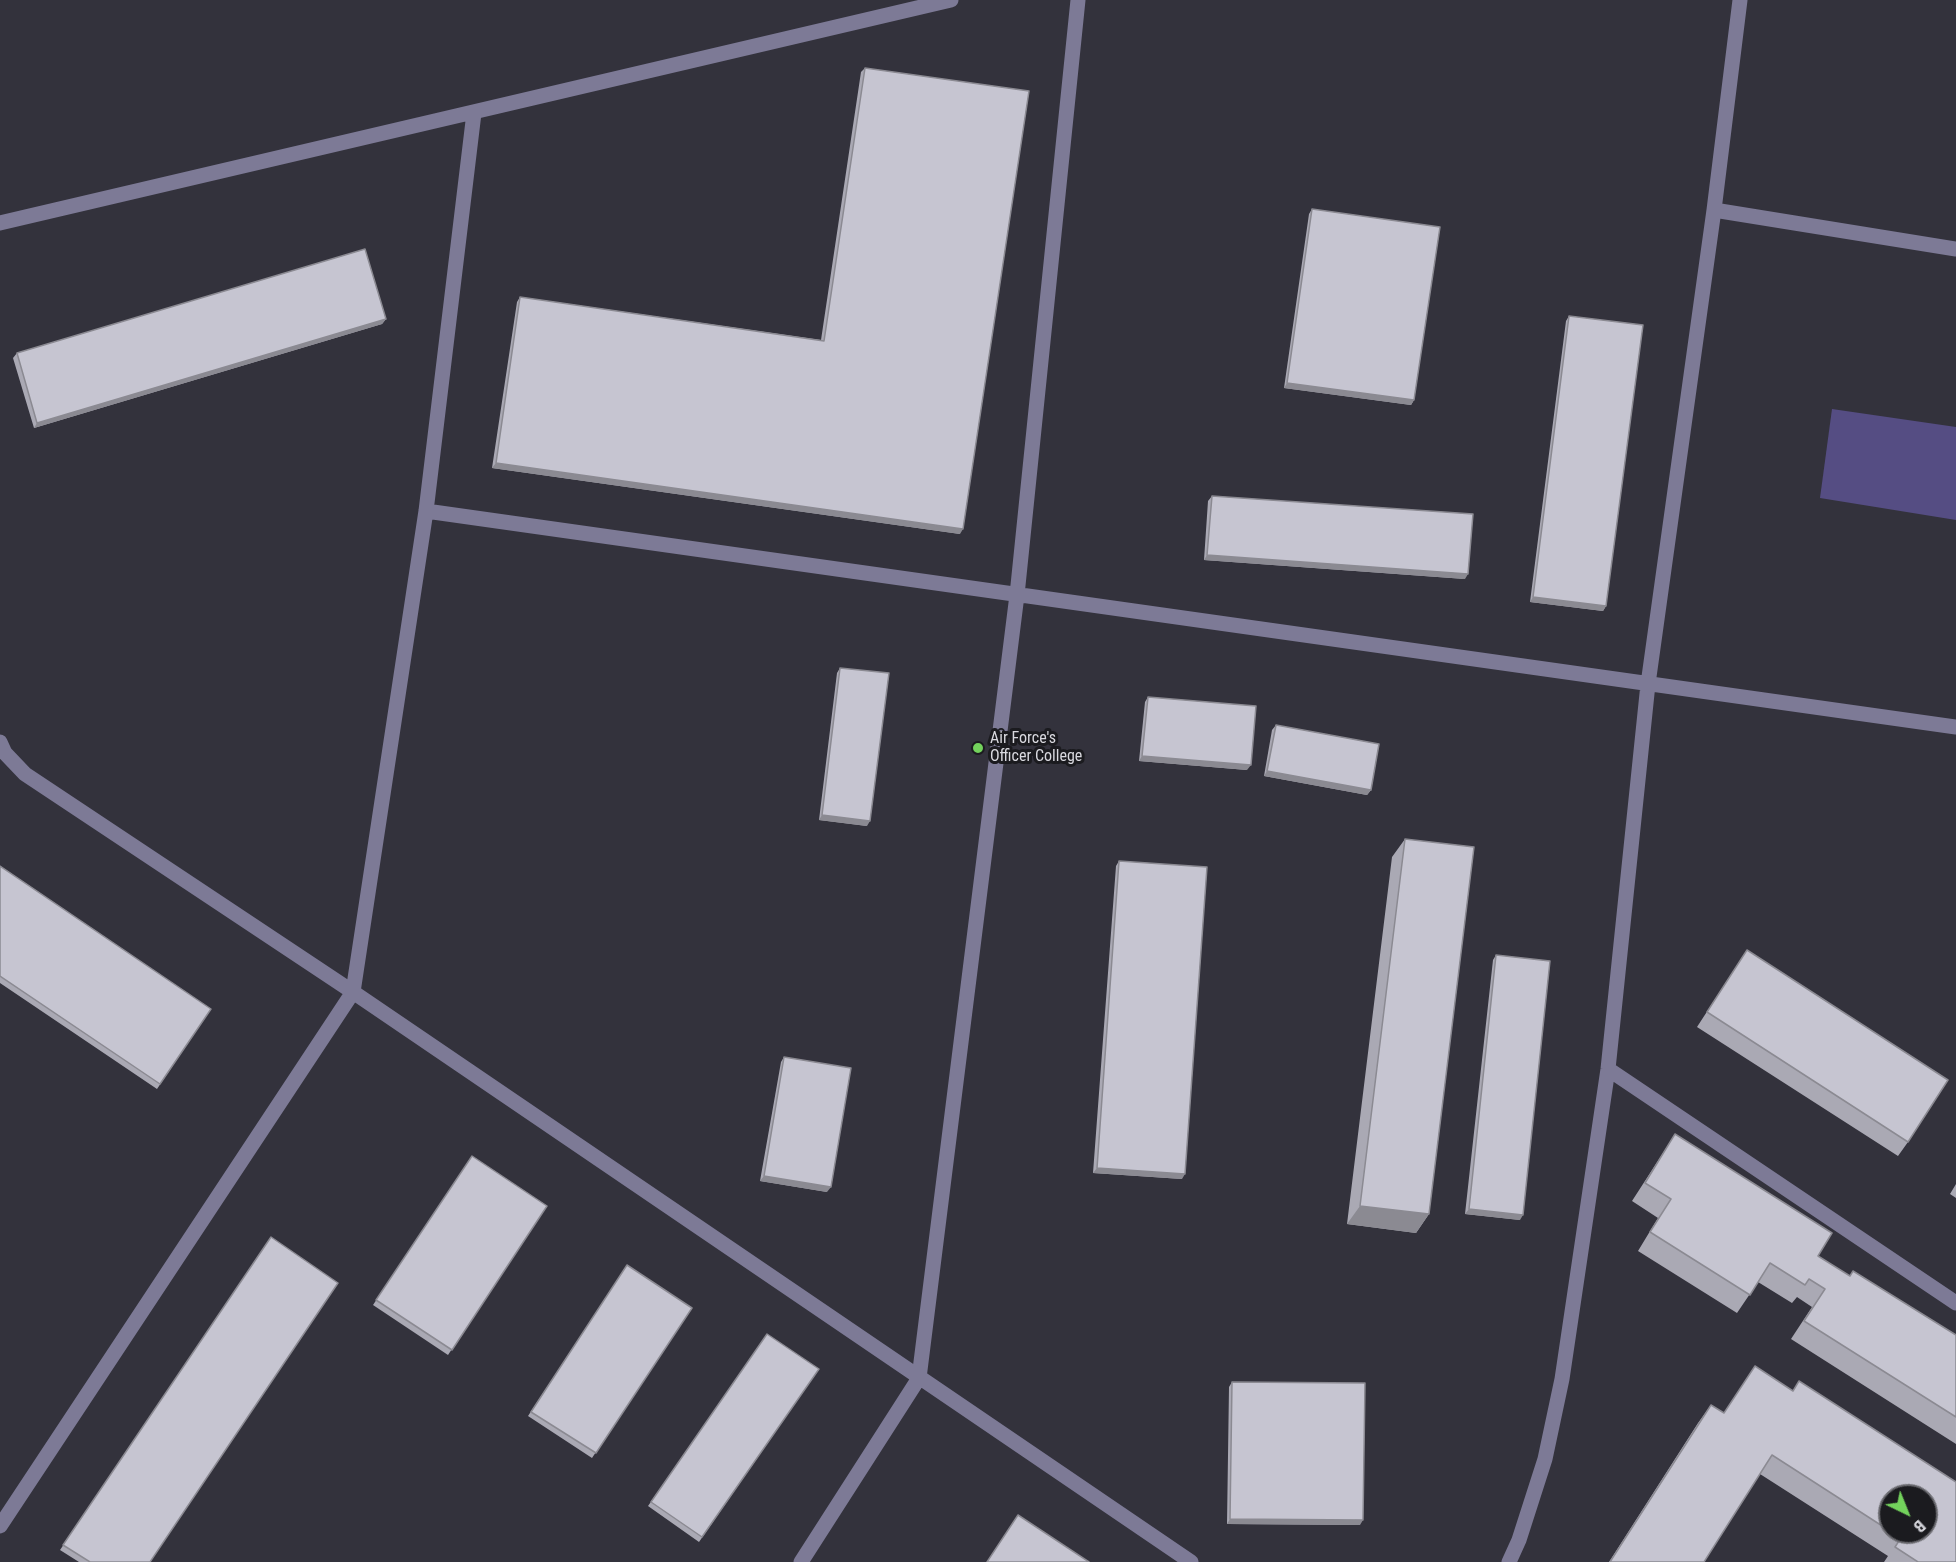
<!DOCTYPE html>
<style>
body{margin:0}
#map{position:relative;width:1956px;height:1562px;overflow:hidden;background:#33323c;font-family:"Roboto Condensed",sans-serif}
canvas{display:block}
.north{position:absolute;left:1878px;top:1484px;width:60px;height:60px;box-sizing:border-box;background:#1b1b1f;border:2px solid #67676c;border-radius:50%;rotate:137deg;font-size:16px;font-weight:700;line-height:24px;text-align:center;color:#d9d9df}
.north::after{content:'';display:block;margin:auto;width:21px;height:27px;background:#73d25c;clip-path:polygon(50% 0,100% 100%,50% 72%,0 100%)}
</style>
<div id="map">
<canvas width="1956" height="1562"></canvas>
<div class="north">B</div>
</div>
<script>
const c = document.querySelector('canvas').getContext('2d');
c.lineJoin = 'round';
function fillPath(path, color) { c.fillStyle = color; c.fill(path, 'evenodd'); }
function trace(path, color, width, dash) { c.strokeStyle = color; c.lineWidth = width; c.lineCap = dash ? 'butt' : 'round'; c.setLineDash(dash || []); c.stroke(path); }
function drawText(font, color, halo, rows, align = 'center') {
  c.font = font + ' "Roboto Condensed",sans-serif'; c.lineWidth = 6; c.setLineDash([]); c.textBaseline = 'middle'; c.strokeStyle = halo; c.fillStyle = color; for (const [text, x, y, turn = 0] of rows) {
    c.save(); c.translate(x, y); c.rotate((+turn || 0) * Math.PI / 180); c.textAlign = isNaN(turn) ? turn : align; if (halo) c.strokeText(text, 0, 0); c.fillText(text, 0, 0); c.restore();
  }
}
fillPath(new Path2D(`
 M1832,409L1956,427V520L1820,498Z`), '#554d83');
trace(new Path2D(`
 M1714,210L1956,249
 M0,223L951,0
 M426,511L1956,727
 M0,742L5,753L25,774L353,992L1191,1562
 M1608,1069L1956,1303
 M0,1526L353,992L426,511L474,113
 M801,1562L919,1378L1017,595L1078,0
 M1509,1562L1519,1540L1545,1459L1562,1379L1608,1069L1648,684L1714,210L1740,0`), '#7d7a96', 15);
fillPath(new Path2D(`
 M865,68L960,534L492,468L517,302L520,297L821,340L861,72Z
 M1312,209L1414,400L1411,405L1284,388L1309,214Z
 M1569,316L1606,606L1603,611L1530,602L1566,321Z
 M386,319L382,324L34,428L13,358L17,353Z
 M1212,496L1465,579L1204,560L1208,501Z
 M840,668L867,826L819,820L837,673Z
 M1148,697L1247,770L1139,761L1145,702Z
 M1276,725L1371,790L1367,795L1264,776L1272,730Z
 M1405,839L1429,1214L1416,1233L1347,1224L1392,857Z
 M1119,861L1182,1179L1093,1173L1116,866Z
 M0,866L211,1009L157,1089L0,983Z
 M1747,950L1908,1142L1898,1156L1697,1027Z
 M1496,955L1520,1220L1465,1214L1493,960Z
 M784,1057L827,1192L760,1181L781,1062Z
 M1675,1134L1818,1256L1850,1276L1956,1335V1444L1791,1339L1812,1307L1797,1297L1792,1303L1758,1282L1737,1313L1638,1251L1658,1218L1632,1201L1663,1153Z
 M472,1156L547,1206L448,1355L373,1305Z
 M1956,1184V1198L1950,1194Z
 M271,1237L150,1562H79L60,1550Z
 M627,1265L692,1308L592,1458L528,1416Z
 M767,1334L819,1369L699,1542L648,1506Z
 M1755,1366L1793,1391L1799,1381L1956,1482V1562H1884L1888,1556L1760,1474L1704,1562H1609L1698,1423L1711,1405L1724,1413ZM1890,1496H1926V1532H1890Z
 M1232,1382L1360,1525L1227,1524L1229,1387Z`), '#aaa9b4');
fillPath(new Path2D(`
 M386,319L382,324L34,428L37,423Z
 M1287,383L1414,400L1411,405L1284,388Z
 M496,463L963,529L960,534L492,468Z
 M1207,555L1468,574L1465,579L1204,560Z
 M1533,597L1606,606L1603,611L1530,602Z
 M1142,756L1251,765L1247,770L1139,761Z
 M1267,771L1371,790L1367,795L1264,776Z
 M822,815L870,821L867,826L819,820Z
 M1097,1168L1185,1174L1182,1179L1093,1173Z
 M764,1176L831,1187L827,1192L760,1181Z
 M1360,1206L1429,1214L1416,1233L1347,1224Z
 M1469,1209L1523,1215L1520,1220L1465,1214Z
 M1230,1519L1363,1520L1360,1525L1227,1524Z`), '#8b8a92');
const building = new Path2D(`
 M865,68L1029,91L963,529L496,463L520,297L824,341Z
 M1312,209L1440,227L1414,400L1287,383Z
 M365,249L386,319L37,423L17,353Z
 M1569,316L1643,325L1606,606L1533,597Z
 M1212,496L1473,514L1468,574L1207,555Z
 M840,668L889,673L870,821L822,815Z
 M1148,697L1256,706L1251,765L1142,756Z
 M1276,725L1379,744L1371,790L1267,771Z
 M1405,839L1474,847L1429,1214L1360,1206Z
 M1119,861L1207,867L1185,1174L1097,1168Z
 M0,866L211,1009L160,1084L0,976Z
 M1747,950L1948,1080L1908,1142L1707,1012Z
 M1496,955L1550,961L1523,1215L1469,1209Z
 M784,1057L851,1068L831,1187L764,1176Z
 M1675,1134L1832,1233L1818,1256L1850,1276L1853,1271L1956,1335V1417L1804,1321L1825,1289L1809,1279L1805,1285L1770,1263L1750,1295L1650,1232L1671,1199L1645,1183Z
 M472,1156L547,1206L452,1350L376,1300Z
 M271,1237L338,1283L150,1562H90L63,1545Z
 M627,1265L692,1308L596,1453L531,1412Z
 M767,1334L819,1369L702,1537L651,1502Z
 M1755,1366L1793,1391L1799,1381L1956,1482V1562H1918L1895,1547L1901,1538L1892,1532H1926V1496H1890V1531L1772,1455L1704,1562H1610L1711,1405L1724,1413Z
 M1232,1382L1365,1383L1363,1520L1230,1519Z
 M1018,1515L1089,1562H987Z`);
fillPath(building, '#c6c5d1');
trace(building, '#8b8a92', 1.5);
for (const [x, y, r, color] of [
 [978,748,6,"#73d25c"]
]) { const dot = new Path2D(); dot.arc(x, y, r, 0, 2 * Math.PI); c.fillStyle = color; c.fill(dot); trace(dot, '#1b1b1f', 2); }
drawText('16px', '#d9d9df', '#1b1b1f', [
 ["Air Force's",990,739],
 ["Officer College",990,757]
], 'left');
</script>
